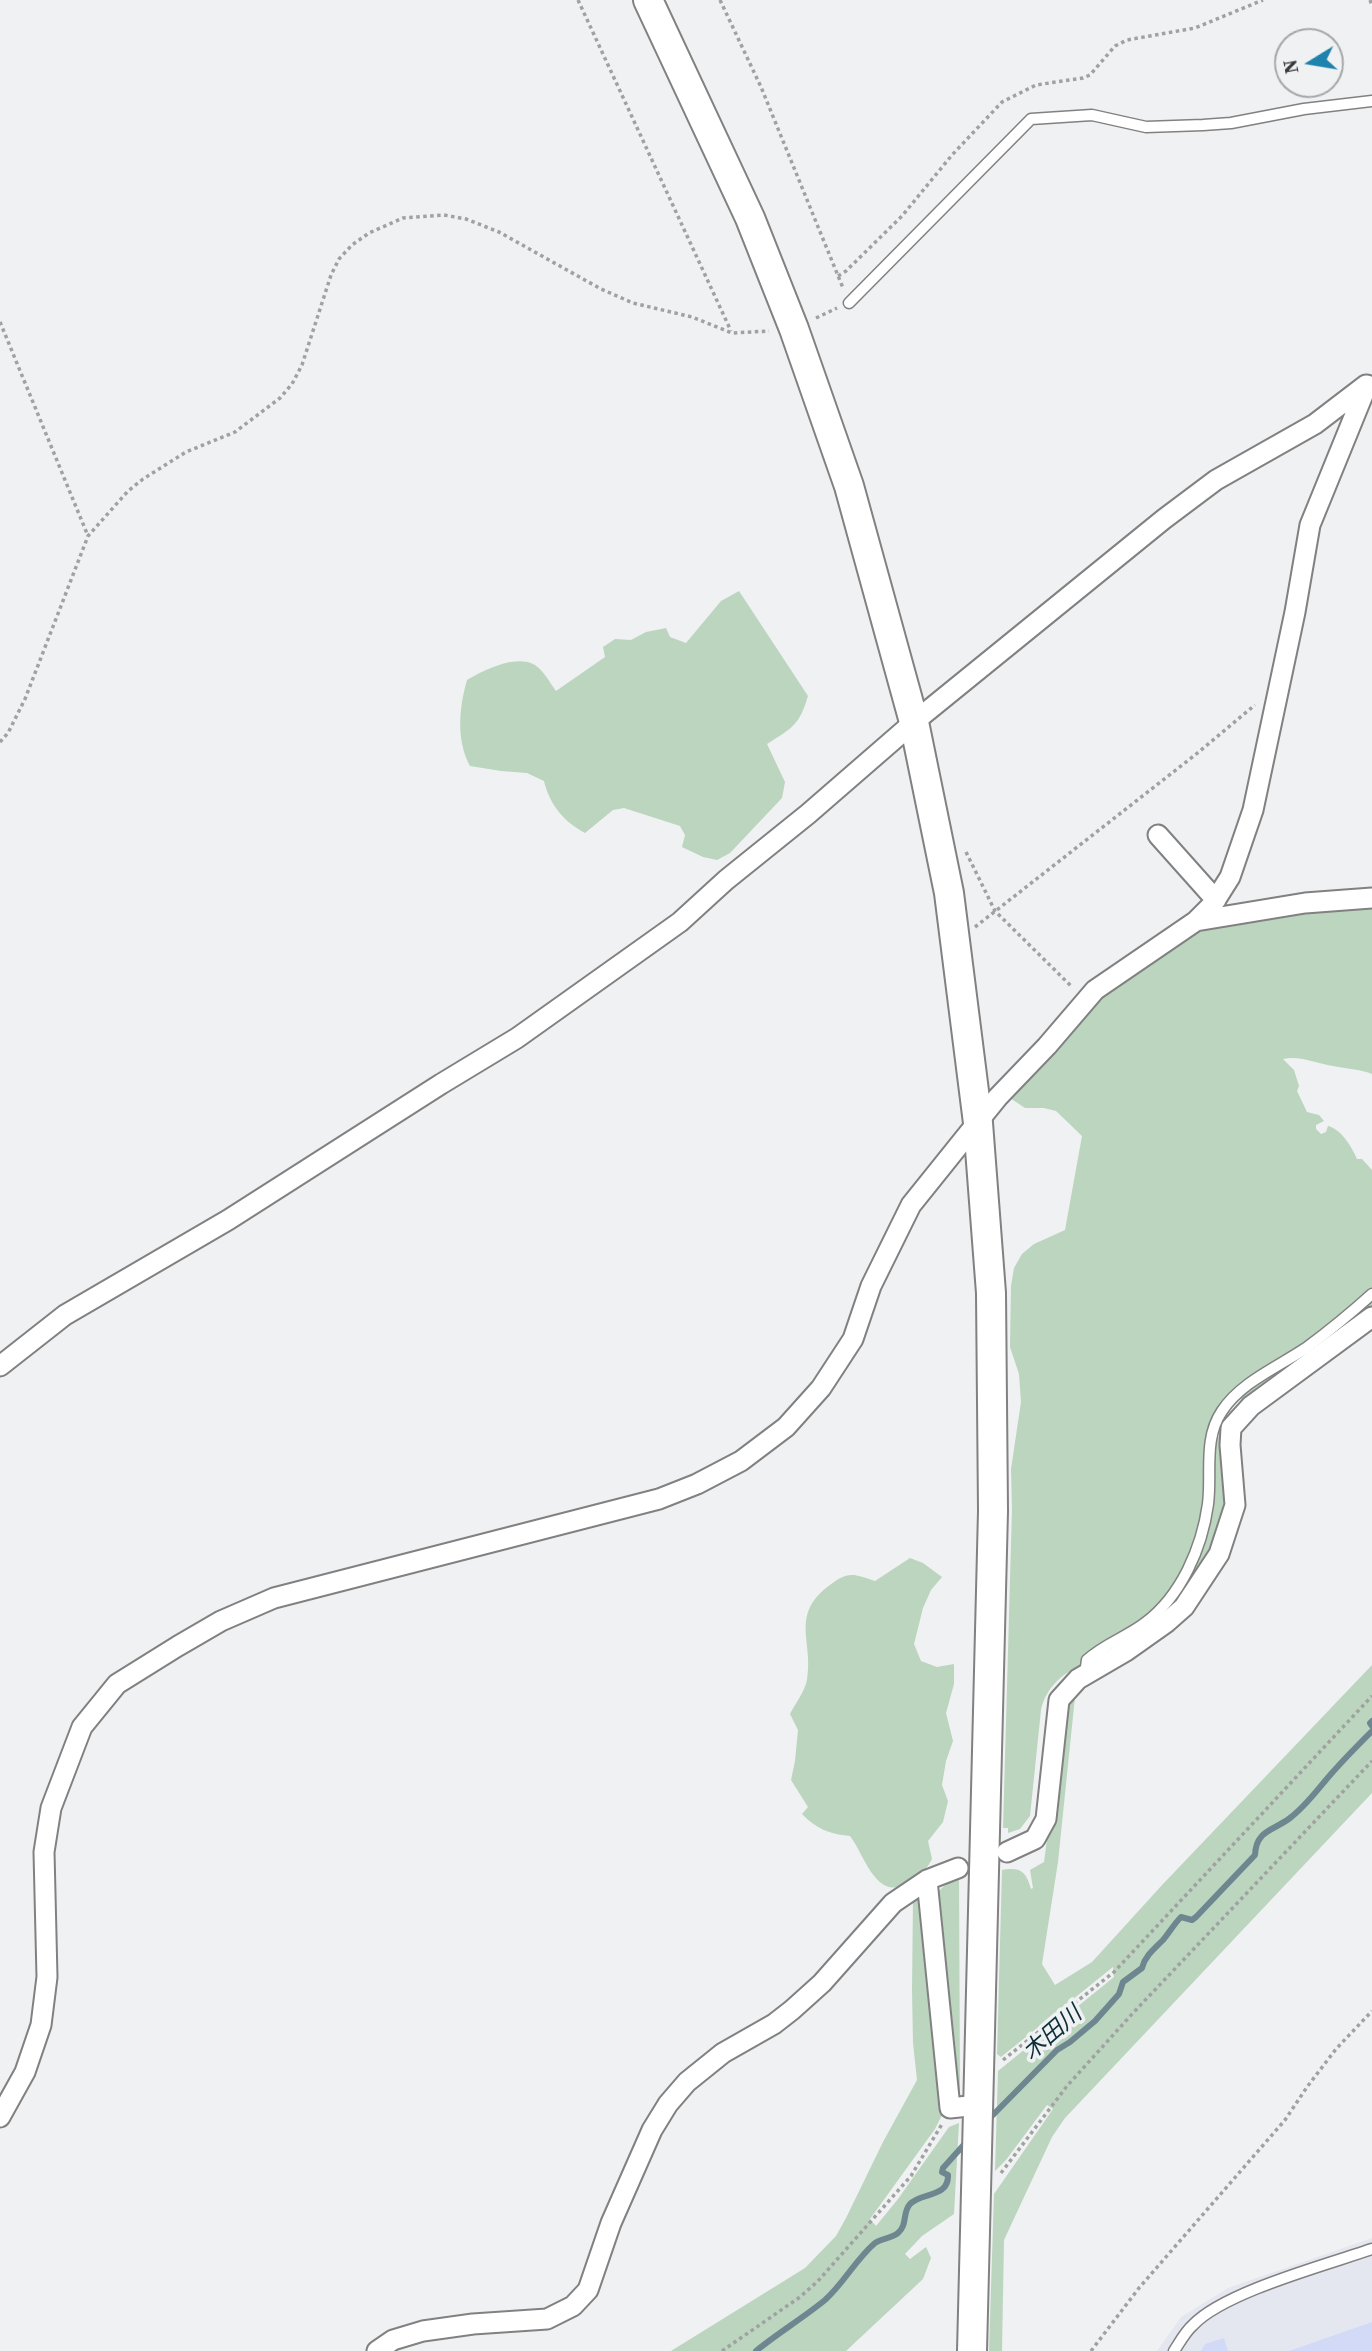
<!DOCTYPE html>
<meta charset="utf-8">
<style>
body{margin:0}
#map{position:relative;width:1372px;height:2351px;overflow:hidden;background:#f0f1f2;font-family:"Source Serif 4",serif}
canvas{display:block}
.north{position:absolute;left:1274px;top:28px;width:70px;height:70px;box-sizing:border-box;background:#f0f1f2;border:2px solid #a6a7a8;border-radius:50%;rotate:259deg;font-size:19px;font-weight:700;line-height:28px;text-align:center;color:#383838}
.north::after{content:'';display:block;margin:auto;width:24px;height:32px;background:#1d82ac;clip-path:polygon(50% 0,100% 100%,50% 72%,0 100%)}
</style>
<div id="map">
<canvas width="1372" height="2351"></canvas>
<div class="north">N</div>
</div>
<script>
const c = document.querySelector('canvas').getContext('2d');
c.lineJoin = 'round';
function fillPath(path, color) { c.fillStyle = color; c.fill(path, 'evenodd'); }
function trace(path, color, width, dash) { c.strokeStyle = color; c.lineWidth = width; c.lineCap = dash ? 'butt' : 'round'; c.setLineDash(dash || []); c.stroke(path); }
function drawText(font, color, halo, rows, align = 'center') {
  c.font = font + ' "Source Serif 4","Noto Sans JP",serif'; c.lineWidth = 7; c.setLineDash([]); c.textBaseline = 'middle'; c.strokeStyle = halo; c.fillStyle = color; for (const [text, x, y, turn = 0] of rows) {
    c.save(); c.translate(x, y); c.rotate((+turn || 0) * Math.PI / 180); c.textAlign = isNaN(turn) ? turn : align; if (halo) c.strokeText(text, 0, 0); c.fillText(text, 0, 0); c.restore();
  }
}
fillPath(new Path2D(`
 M1372,2238V2351H1157L1181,2317L1228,2288Z`), '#e5e7f0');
fillPath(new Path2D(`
 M739,591L808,696C799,726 792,728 767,744L785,782L782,798L730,853L717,860L703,857L682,847L685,835L680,826L624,808L613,810L585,833C563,821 550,805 544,781L527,773L501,771L470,766C456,740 459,708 467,680C484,670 516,654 535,665C544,671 550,683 556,691L605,657L603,647L615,639L631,640L646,632L666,628L670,637L686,643L721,601Z
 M1372,901V1074C1359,1069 1347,1069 1333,1066C1315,1063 1300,1055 1283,1059L1294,1070L1299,1086L1297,1091L1307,1112L1319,1115L1324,1121L1316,1125V1129L1321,1134L1326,1132L1328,1126C1341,1129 1352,1147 1357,1159H1362L1372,1170V1325L1265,1399H1229L1220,1405L1216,1416V1433L1226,1448L1232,1484L1215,1576L1093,1664C1068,1666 1046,1686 1041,1710L1030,1816L1020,1829L1008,1833V1828H1003L1012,1509L1011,1469L1021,1402L1019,1374L1010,1347L1011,1286L1014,1268L1022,1254L1034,1244L1065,1230L1082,1136L1056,1111L1044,1108H1025L1010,1098L1082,1006L1199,927Z
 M910,1558L923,1563L942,1577L931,1590L923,1608L914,1644L921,1661L937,1667L954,1664V1684L946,1713L953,1741L946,1761L942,1785L948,1801L943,1822L928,1841L932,1859C926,1870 920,1876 910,1882C876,1904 865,1855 850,1836C829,1834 817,1829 802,1814L808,1807L791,1780L795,1761L798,1730L790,1714C795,1704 805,1691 807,1680C814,1641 789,1615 830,1585C849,1571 853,1574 875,1581Z
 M1372,1665V1793L1065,2118L1052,2137L1004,2240L1002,2351H989L994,2194L1053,2109L1047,2105L1006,2160L995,2171L998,2071L1114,1977L1113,1967L1001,2057L997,2054L1002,1870C1020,1867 1026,1871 1031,1889L1033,1888L1030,1870L1044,1862L1064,1710L1070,1696L1083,1683L1075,1697L1058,1862L1042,1964L1055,1985L1092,1962L1163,1884Z
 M959,1877L960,2094H955L938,1892L949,1881Z
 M922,1892L944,2111L935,2129L870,2219L876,2226L898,2199L949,2127L959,2123L954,2214L922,2236L905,2254L910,2259L926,2247L931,2258L923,2279L846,2351H671L805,2268L836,2236L846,2218L883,2142L917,2080L913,2043L912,1991L913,1898Z`), '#bbd5bf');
trace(new Path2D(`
 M1372,1721L1370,1723L1372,1726
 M986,2122L1057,2050L1070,2042L1095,2021L1119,1994L1123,1982L1142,1968C1145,1956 1154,1949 1163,1940C1169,1933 1174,1924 1181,1917L1192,1920L1196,1917L1255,1855C1256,1830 1273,1831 1290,1818C1306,1806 1317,1790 1331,1774C1344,1759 1358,1745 1372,1731
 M756,2351C778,2333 803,2318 825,2300C844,2283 856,2259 875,2243C881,2238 891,2239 898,2233C908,2224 902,2213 910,2204C921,2192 949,2198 948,2175L942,2172L943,2168L969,2139`), '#6e868f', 6);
fillPath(new Path2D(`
 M1372,2322V2351H1289Z
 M1224,2338L1228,2351H1201L1205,2344Z`), '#d2daf8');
const lane = new Path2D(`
 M849,303L1031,119L1092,115L1146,127L1203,125L1231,123L1304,109L1372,101
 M1085,1674L1087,1660C1104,1644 1127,1637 1145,1623C1181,1596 1202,1548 1208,1504C1212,1473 1203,1439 1222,1411C1241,1382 1278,1367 1306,1348C1329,1331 1351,1313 1372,1294
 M1174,2351C1180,2342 1185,2332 1193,2325C1224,2292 1326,2265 1372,2249`);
const street = new Path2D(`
 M1158,835L1216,900
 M1196,921L1305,903L1372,898
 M0,1366L65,1315L228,1220L441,1084L517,1038L680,922L726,880L808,814L914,722L1164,519L1216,480L1315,424L1366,385
 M1007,1852L1035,1839L1046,1819L1059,1700L1078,1679L1126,1651L1167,1622L1184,1607L1219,1554L1235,1505L1230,1445L1231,1428L1251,1406L1372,1317
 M927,1880L950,2108L978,2105
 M0,2117L25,2072L41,2025L47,1977L44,1852L51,1808L82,1727L117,1684L178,1646L221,1621L274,1598L659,1499L697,1484L741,1461L786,1427L821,1388L853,1339L871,1286L911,1205L964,1139L998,1097L1047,1046L1095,990L1196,921L1213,904L1230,877L1253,810L1295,612L1310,525L1367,385
 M377,2351L393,2340L423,2331L473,2324L547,2319L573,2306L588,2290L611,2223L652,2130L668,2104L687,2082L723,2053L774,2024L792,2010L822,1983L893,1903L927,1880L958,1868`);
const secondary = new Path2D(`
 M648,0L750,218L794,329L849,486L914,722L949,893L978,1123L991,1293L993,1511L972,2351`);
trace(lane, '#818182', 13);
trace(street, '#818182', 23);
trace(secondary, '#818182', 32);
trace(new Path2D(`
 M578,0L731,331
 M720,0L761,87L843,288
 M1370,0L1372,5
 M838,276L846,271L902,216L952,155L1002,102L1036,85L1083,78L1090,75L1115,46L1127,40L1195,28L1263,0
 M816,318L837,308
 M0,322L88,536
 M0,742L8,733L25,699L88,536L128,491L143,479L186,452L235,432L280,398L292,384L302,365L331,275L339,259L352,245L369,233L403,218L444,215L466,219L499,232L601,289L633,303L692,317L732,333L769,331
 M966,852L995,911L1072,987
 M975,927L1195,755L1255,705
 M1003,2060L1114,1972L1372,1696
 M1001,2173L1067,2086L1133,2013L1372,1761
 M722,2351L800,2297L818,2281L911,2176L942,2124
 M1091,2351L1139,2288L1285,2120L1307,2087L1336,2049L1372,2011`), '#a0a1a1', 3.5, [3.5, 3.5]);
trace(lane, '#fff', 10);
trace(street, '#fff', 19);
trace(secondary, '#fff', 28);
drawText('italic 23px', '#0d2f3a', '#f0f1f2', [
 ["木田川",1053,2034,-41]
]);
</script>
